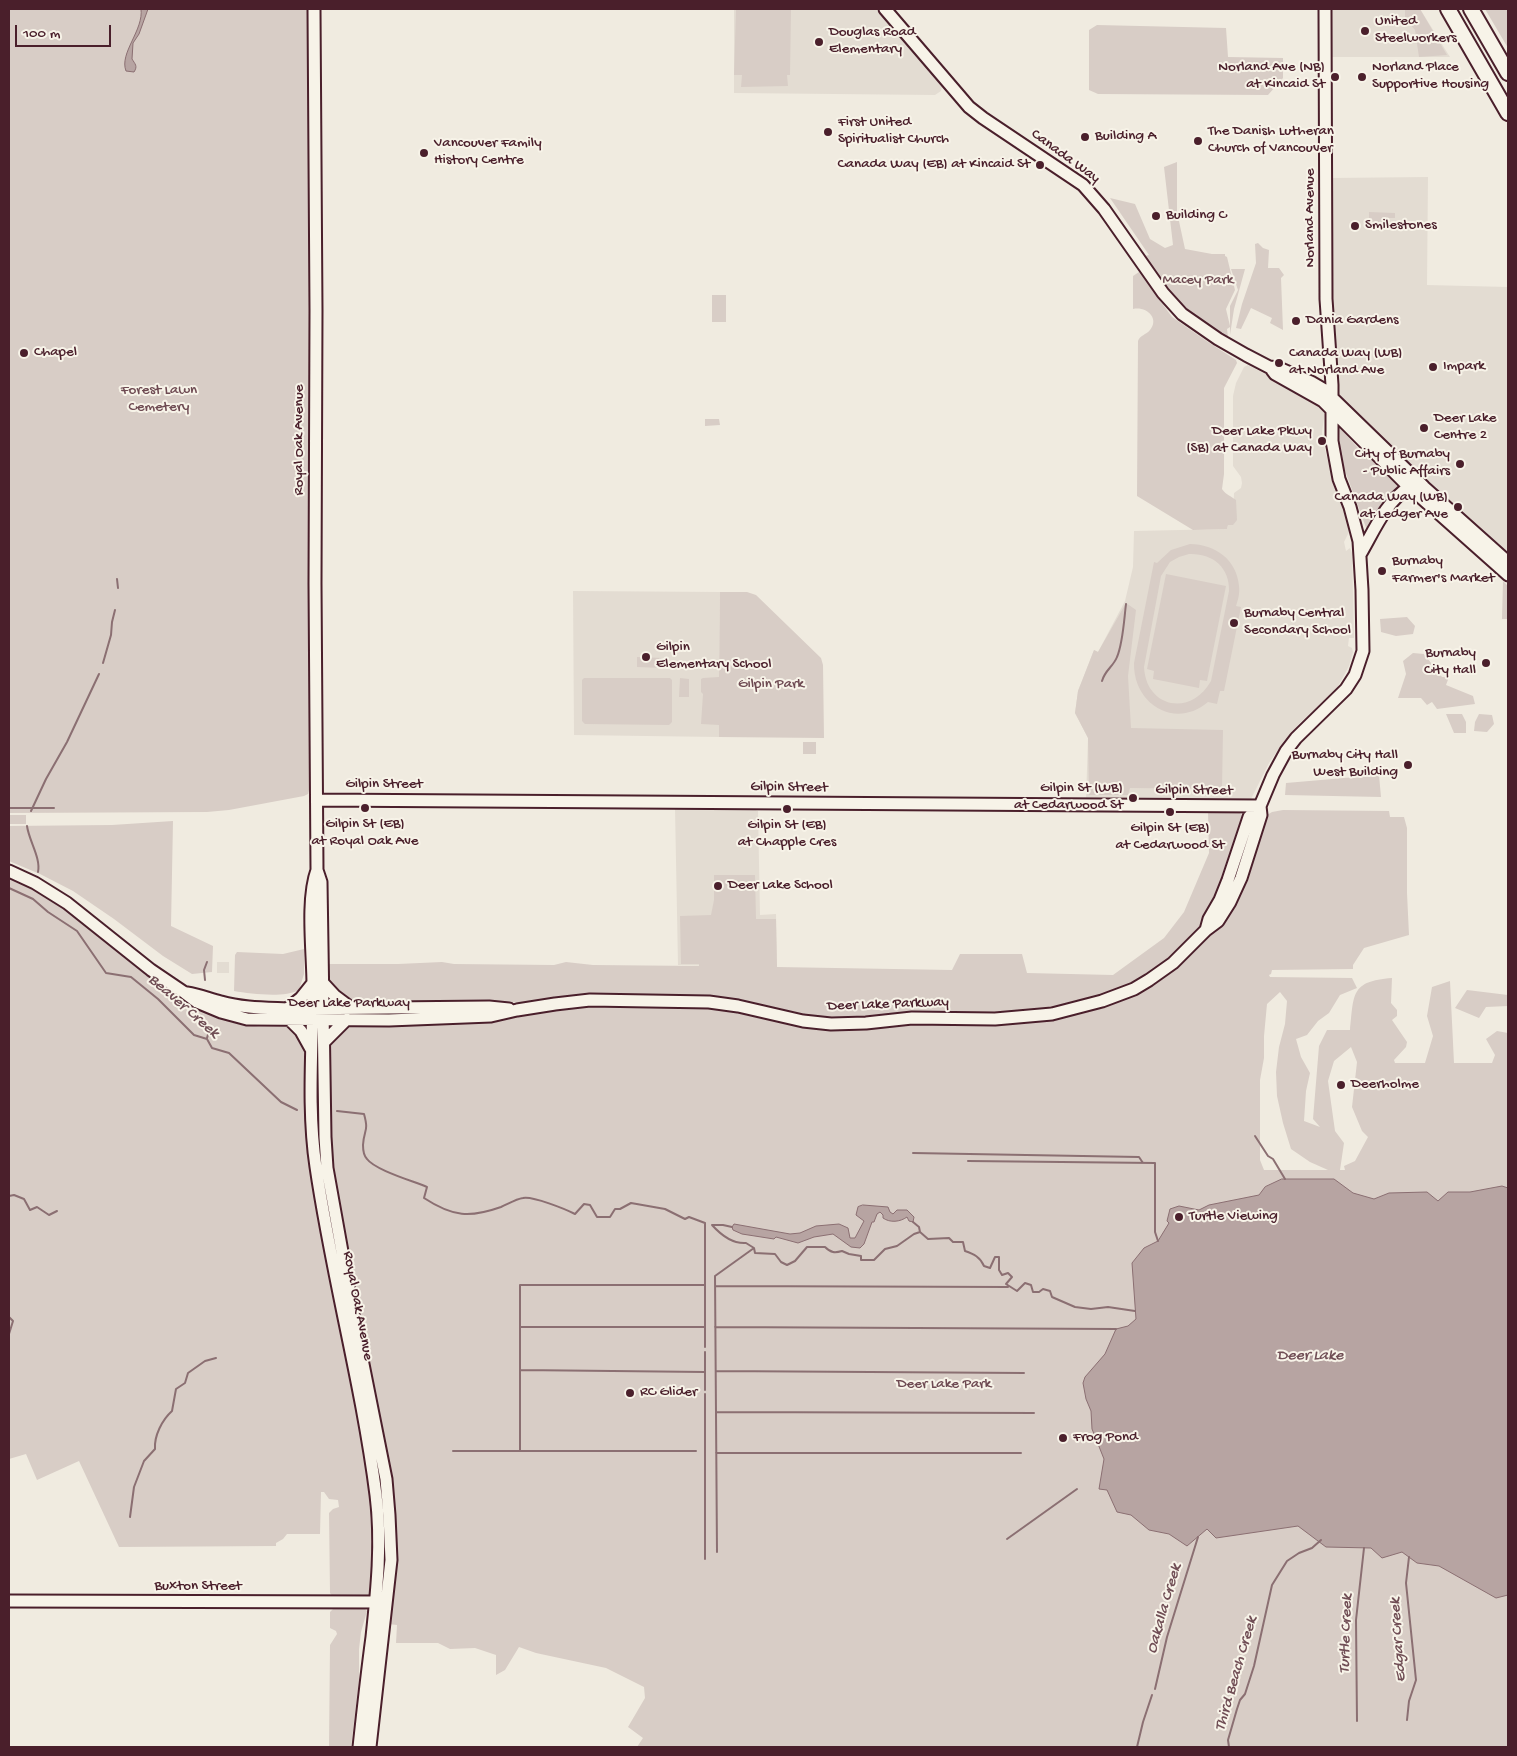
<!DOCTYPE html>
<style>
body{margin:0}
#map{position:relative;width:1517px;height:1756px;overflow:hidden;background:#f0ebe0;font-family:"Gochi Hand",sans-serif}
canvas{display:block}
.frame{position:absolute;inset:0;border:10px solid #4a1f2b;pointer-events:none}
.scale{position:absolute;left:15px;top:25px;width:96px;height:22px;box-sizing:border-box;border:2px solid #4a1f2b;border-top:0;padding-left:6px;font-size:15px;line-height:18px;white-space:nowrap;color:#4a1f2b;-webkit-text-stroke:4px #f7f3e8;paint-order:stroke}
</style>
<div id="map">
<canvas width="1517" height="1756"></canvas>
<div class="frame"></div>
<div class="scale">100 m</div>
</div>
<script>
const c = document.querySelector('canvas').getContext('2d');
c.lineJoin = 'round';
function fillPath(path, color) { c.fillStyle = color; c.fill(path, 'evenodd'); }
function trace(path, color, width, dash) { c.strokeStyle = color; c.lineWidth = width; c.lineCap = dash ? 'butt' : 'round'; c.setLineDash(dash || []); c.stroke(path); }
function drawText(font, color, halo, rows, align = 'center') {
  c.font = font + ' "Gochi Hand",sans-serif'; c.lineWidth = 4; c.setLineDash([]); c.textBaseline = 'middle'; c.strokeStyle = halo; c.fillStyle = color; for (const [text, x, y, turn = 0] of rows) {
    c.save(); c.translate(x, y); c.rotate((+turn || 0) * Math.PI / 180); c.textAlign = isNaN(turn) ? turn : align; if (halo) c.strokeText(text, 0, 0); c.fillText(text, 0, 0); c.restore();
  }
}
fillPath(new Path2D(`
 M734,9H876L942,86L941,91L935,95L734,93Z
 M1332,9H1420L1450,57H1331Z
 M1428,177L1427,285L1508,287V548L1506,550H1502L1483,535L1467,517L1455,506L1446,501L1338,395L1331,289V178Z
 M1248,365L1308,397L1321,406L1325,411L1322,432L1323,442L1335,488L1347,521L1349,532L1344,542L1346,551L1350,548L1352,553L1354,636V638H1349L1348,646L1352,648L1353,652L1349,666L1337,688L1300,723L1284,741L1269,763L1251,799L1248,801L1086,800L1088,738L1075,713L1078,691L1094,650L1098,652L1125,601L1133,567L1134,531L1227,529L1228,525H1233L1234,493L1241,488L1242,483L1241,477L1233,466V396L1236,383L1244,367Z
 M573,591L720,592L719,737L574,735Z
 M675,808L753,809L758,811L760,915L776,914L777,967L678,965Z
 M217,962H229V973H217Z`), '#e3dcd2');
fillPath(new Path2D(`
 M9,9H311L309,790L308,794L304,796L229,810L207,812L9,813Z
 M736,9H791L790,75H777H787L788,86L741,87L742,75H734Z
 M1405,9H1420L1447,55L1419,57L1415,30L1405,18Z
 M1485,9H1508V48Z
 M1097,25L1226,28L1228,57L1283,58V78L1268,95L1098,94L1089,90V30Z
 M1177,162V212L1185,249L1212,254H1225V256L1227,257L1235,290L1226,309L1230,326V306L1238,290L1231,269H1245L1234,309L1230,335V327L1227,329L1228,337L1207,324L1181,304L1169,290L1145,256L1149,255L1110,198L1135,204L1150,239L1165,248L1173,245L1164,167Z
 M1369,212L1395,213V218H1387V223L1369,221Z
 M1258,243L1263,248L1269,250L1268,268H1279L1284,275L1281,278L1283,330L1270,323L1272,318L1251,308L1241,329L1236,328L1242,304L1256,263L1255,244Z
 M1139,272L1172,317L1208,342L1236,360L1237,363L1224,388V474L1222,489C1226,495 1231,496 1236,500L1237,520L1233,525H1228L1227,529L1193,530L1137,496L1138,341C1140,335 1146,335 1150,330C1160,318 1146,306 1133,309V276Z
 M712,295H726V322H712Z
 M705,419H719L720,425L705,426Z
 M1339,427L1366,457L1368,456L1400,487L1368,533L1344,468L1340,450Z
 M1190,544C1215,544 1237,560 1239,586C1240,593 1238,600 1236,606L1241,607L1224,691H1220L1217,704L1208,702C1175,730 1133,704 1134,663L1154,562L1157,563L1171,550ZM1189,554C1212,553 1230,567 1229,591L1211,681C1191,717 1146,708 1144,667L1161,576L1170,562L1179,557Z
 M1166,574L1226,586L1207,681L1200,680L1199,688L1153,679L1154,671L1147,669Z
 M1503,581L1508,586V619H1502Z
 M720,592H747L756,595L821,658L823,665L824,738L719,737V725L701,724L703,694L701,692V679L703,678L719,677Z
 M1126,603L1136,610L1128,676L1131,728L1223,730L1222,789L1130,788L1128,795H1089L1088,738L1075,713L1078,691L1094,650L1098,652Z
 M1407,617L1415,626L1413,634L1396,636L1381,632L1380,619Z
 M1413,653L1424,654L1442,677H1449L1446,685L1473,696L1475,704L1437,709L1432,702L1427,705L1421,698H1398L1406,674L1403,661Z
 M637,657L663,658V668L637,667Z
 M584,678H670L672,680V722L669,725L585,724L582,721V680Z
 M680,678L689,679V697H679Z
 M1446,714H1462L1466,722V733H1454Z
 M1479,714L1492,715L1494,724L1487,732L1474,731L1475,722Z
 M803,742H816V754H803Z
 M1379,775L1381,797L1285,795L1286,783Z
 M1283,810L1389,811L1390,817H1404L1407,828V893L1409,935L1364,948L1353,965V969L1272,970L1271,974L1269,975L1270,977L1352,978L1357,988L1340,995L1329,1013L1318,1021L1307,1035L1296,1039L1301,1057L1310,1073L1306,1091L1304,1121L1320,1127L1313,1119L1319,1046L1327,1030H1350C1354,995 1350,981 1392,978L1391,1003L1397,1010V1016L1392,1020L1407,1042L1406,1047L1394,1060L1395,1063H1425L1433,1036L1427,1016L1432,987L1450,981L1454,1063H1492L1495,1055L1486,1039L1497,1031L1508,1033V1747H637L643,1738L628,1727L645,1698L644,1687L606,1668L536,1653L519,1647L505,1670L496,1675V1655L475,1648L450,1649L438,1643H396L397,1625L388,1624L389,1480L362,1433L375,1521L372,1594L366,1597H333L330,1593L329,1513L333,1509L339,1507L338,1500L329,1499L324,1492H321L320,1534H287L283,1539L276,1543V1546L119,1547L79,1461L37,1480L26,1454L9,1459V877L47,894L166,987L197,1007L236,1022L259,1027H287L296,1030L304,1045L306,1128L308,1156L334,1289L339,1327L359,1323L329,1145L331,1042L344,1027L388,1026L490,1019L565,1007L591,1005L712,1007L817,1028L1104,1006L1204,940L1267,815L1272,812ZM1280,992L1287,1001L1285,1024L1279,1047L1276,1072L1277,1096L1283,1123L1291,1149L1310,1162L1328,1170H1264L1260,1160V1080L1264,1058V1036L1267,1004ZM1351,1047L1357,1062L1352,1107L1362,1131L1368,1137L1355,1161L1344,1166L1345,1170H1340L1344,1143L1335,1131L1328,1081L1334,1061Z
 M1208,812H1239L1244,817L1224,878L1203,923L1178,952L1150,975L1116,992L1059,1008L1016,1013H917L870,1019H820L746,1004L538,1002L414,1003L353,1000L343,997L328,981L327,964H398L442,962L454,964L554,965L566,962L593,965L699,966V964H681L680,916L711,915L714,900V875H755L756,919H776L777,967L952,970L960,954H1022L1027,973L1113,975L1164,938L1184,912L1209,853Z
 M9,815H26V824H9Z
 M173,821L171,926L213,946L212,972L192,974L163,956L114,919L73,891L40,874L9,861V826L112,825Z
 M304,949V974L299,990C284,998 252,994 234,991L235,955L237,952L283,954Z
 M1467,990L1508,995V1006L1486,1007L1479,1018L1455,1008Z
 M333,1609H365L367,1611L361,1632L359,1649V1680L351,1747H329L330,1645L337,1634L336,1631L330,1628V1612Z`), '#d8cdc6');
const water = new Path2D(`
 M141,9H148L139,34L133,43L132,59C135,64 138,66 134,72L126,71C119,53 144,30 141,9Z
 M1282,1179H1334L1353,1193L1374,1199L1389,1193L1427,1192L1438,1201L1448,1192H1470L1502,1186L1508,1188V1595L1496,1598L1439,1566L1417,1563L1402,1552L1382,1558L1371,1548L1326,1547L1298,1526L1216,1538L1207,1529L1187,1546L1169,1534L1149,1530L1131,1515L1117,1512L1107,1490L1099,1489L1104,1459L1092,1429L1091,1411L1086,1399L1083,1383L1085,1377L1105,1354L1116,1329L1128,1326L1136,1319L1132,1263L1144,1248L1158,1241L1169,1223L1167,1221L1170,1209L1179,1206L1199,1210L1209,1205L1259,1195L1265,1187Z
 M863,1205L888,1207L890,1212L893,1214L897,1210H907L914,1217L913,1222L909,1221L907,1217C900,1222 890,1223 883,1218V1215L880,1212L877,1214L874,1222H872L864,1244L860,1248L851,1247L833,1234L814,1237L798,1243L776,1237L774,1239L742,1234L733,1230L732,1227L734,1224L790,1234L800,1233L816,1226L839,1224L848,1228L850,1238H855L864,1221L856,1215L858,1207Z`);
fillPath(water, '#b7a4a2');
trace(water, '#8b6f72', 1);
trace(new Path2D(`
 M117,579L118,588
 M103,663L111,635L112,622L115,610
 M1102,681C1105,670 1113,667 1117,657C1123,643 1124,620 1126,604
 M9,808H54
 M31,811L46,779L67,742L99,674
 M27,826C29,841 41,858 38,872
 M9,888L33,899L48,912L77,931L106,973L131,977L158,999L194,1035L207,1039L212,1048L229,1053L281,1102L297,1110
 M205,980L204,970L207,962
 M206,1022L209,1031L207,1038
 M337,1111L364,1114C369,1132 364,1129 363,1145C363,1149 364,1156 367,1159C375,1170 413,1181 427,1187L424,1198C453,1217 470,1218 501,1207C508,1204 516,1199 523,1198C533,1196 565,1209 575,1214L584,1204L590,1205L597,1217H610L615,1209H620L631,1203L665,1209L685,1219L689,1217L705,1223V1347
 M1255,1136L1268,1156L1273,1159L1285,1179
 M913,1153L1139,1157L1143,1163
 M968,1161L1155,1163V1232L1158,1241
 M9,1196L14,1195L24,1199L30,1210L37,1207L49,1215L57,1211
 M9,1219V1222
 M913,1222L919,1227L920,1232
 M712,1225C721,1235 732,1244 746,1243L754,1248L755,1253L775,1254L781,1262L787,1265L795,1261L807,1247H825C831,1253 835,1253 842,1251L849,1254L861,1256V1260H874L885,1249L897,1246L914,1234L920,1232L928,1239L949,1238L953,1242H963L965,1251C974,1254 980,1257 984,1266L990,1268L995,1257H999V1270L1002,1275L1008,1273L1012,1277L1006,1284L1017,1291L1025,1283L1031,1285L1033,1292H1039L1043,1289L1050,1291L1052,1297L1075,1307L1091,1309L1108,1307L1135,1311
 M712,1225H723L732,1227
 M715,1286L1008,1287
 M9,1289V1298
 M9,1317L13,1321L9,1334
 M520,1327H705
 M715,1327L1116,1329
 M705,1352V1390
 M520,1370L705,1372
 M716,1371L1024,1373
 M705,1394V1559
 M716,1412L1034,1413
 M453,1451H696
 M520,1451V1285H705
 M716,1453H1021
 M130,1517L134,1487L144,1461L155,1449C154,1436 162,1420 172,1411L176,1389L185,1383L188,1373L205,1361L216,1358
 M1007,1539L1077,1489
 M717,1552L715,1276L754,1248
 M1155,1689L1167,1637L1198,1537
 M1407,1720L1409,1701L1416,1680L1406,1583L1409,1557
 M1357,1721L1356,1620L1364,1548
 M1137,1747L1143,1722L1152,1695
 M1229,1747L1228,1740L1237,1709L1240,1700L1245,1694L1254,1666L1272,1585L1287,1561L1299,1553L1312,1548L1321,1540`), '#8b6f72', 2);
const secondary = new Path2D(`
 M314,9L316,311L315,583L317,870L321,882L325,1137L327,1168L355,1324L386,1479L389,1515L391,1560L370,1747
 M885,9L969,107L983,118L1083,185L1104,209L1163,293L1182,314L1218,339L1246,355L1269,367L1279,368L1311,382L1323,389L1424,487L1508,562
 M1272,370L1275,374L1323,401L1409,487L1508,575
 M1361,553C1375,529 1385,503 1409,487
 M317,800L1260,806
 M317,870C306,900 313,953 313,985C313,1046 307,1107 316,1167C332,1277 362,1385 376,1495C382,1542 377,1590 372,1637C367,1674 363,1710 359,1747
 M9,871L35,883L67,903L151,970L185,993L197,1002L221,1012L247,1019L389,1020L491,1016L517,1010L555,1004L590,1000L709,1002L738,1006L803,1021L831,1024L866,1023L912,1018L995,1019L1052,1014L1102,1001L1134,989L1149,980L1173,963L1206,930L1218,921L1230,902L1241,878L1261,815L1260,806
 M1206,930L1209,919L1220,900L1228,880L1249,817L1260,806L1273,775L1286,751L1296,738L1346,689L1355,675L1363,651L1362,590L1359,541L1350,507L1339,479L1332,441V385L1326,299L1325,9
 M323,983L335,996L351,1008
 M187,993C199,995 209,999 221,1002C242,1008 265,1008 287,1009L489,1007L509,1009
 M287,1009L301,998L313,983
 M288,1018L301,1031L311,1049
 M324,1042L347,1019
 M9,1601L382,1602`);
const highway = new Path2D(`
 M1448,9L1508,113
 M1471,9L1508,73`);
trace(secondary, '#4a1f2b', 15);
trace(highway, '#4a1f2b', 18);
trace(secondary, '#f7f3e8', 11);
trace(highway, '#f7f3e8', 14);
for (const [x, y, r, color] of [
 [1365,31,5,"#4a1f2b"],
 [819,42,5,"#4a1f2b"],
 [1335,77,5,"#4a1f2b"],
 [1362,77,5,"#4a1f2b"],
 [828,132,5,"#4a1f2b"],
 [1085,137,5,"#4a1f2b"],
 [1198,141,5,"#4a1f2b"],
 [424,153,5,"#4a1f2b"],
 [1040,165,5,"#4a1f2b"],
 [1156,216,5,"#4a1f2b"],
 [1355,226,5,"#4a1f2b"],
 [1296,321,5,"#4a1f2b"],
 [24,353,5,"#4a1f2b"],
 [1279,363,5,"#4a1f2b"],
 [1433,367,5,"#4a1f2b"],
 [1424,428,5,"#4a1f2b"],
 [1322,441,5,"#4a1f2b"],
 [1460,464,5,"#4a1f2b"],
 [1458,507,5,"#4a1f2b"],
 [1382,571,5,"#4a1f2b"],
 [1234,623,5,"#4a1f2b"],
 [646,657,5,"#4a1f2b"],
 [1486,663,5,"#4a1f2b"],
 [1408,765,5,"#4a1f2b"],
 [1133,798,5,"#4a1f2b"],
 [365,808,5,"#4a1f2b"],
 [787,809,5,"#4a1f2b"],
 [1170,812,5,"#4a1f2b"],
 [718,886,5,"#4a1f2b"],
 [1341,1085,5,"#4a1f2b"],
 [1179,1217,5,"#4a1f2b"],
 [630,1393,5,"#4a1f2b"],
 [1063,1438,5,"#4a1f2b"]
]) { const dot = new Path2D(); dot.arc(x, y, r, 0, 2 * Math.PI); c.fillStyle = color; c.fill(dot); trace(dot, '#f7f3e8', 2); }
drawText('15px', '#4a1f2b', '#f7f3e8', [
 ["United",1375,22],
 ["Steelworkers",1375,39],
 ["Douglas Road",829,33],
 ["Elementary",829,50],
 ["Norland Ave (NB)",1325,68,"right"],
 ["at Kincaid St",1325,85,"right"],
 ["Norland Place",1372,68],
 ["Supportive Housing",1372,85],
 ["First United",838,123],
 ["Spiritualist Church",838,140],
 ["The Danish Lutheran",1208,132],
 ["Church of Vancouver",1208,149],
 ["Building A",1095,137],
 ["Vancouver Family",434,144],
 ["History Centre",434,161],
 ["Canada Way (EB) at Kincaid St",1030,165,"right"],
 ["Building C",1166,216],
 ["Smilestones",1365,226],
 ["Dania Gardens",1306,321],
 ["Chapel",34,353],
 ["Canada Way (WB)",1289,354],
 ["at Norland Ave",1289,371],
 ["Impark",1443,367],
 ["Deer Lake",1434,419],
 ["Centre 2",1434,436],
 ["Deer Lake Pkwy",1312,432,"right"],
 ["(SB) at Canada Way",1312,449,"right"],
 ["City of Burnaby",1450,455,"right"],
 ["- Public Affairs",1450,472,"right"],
 ["Canada Way (WB)",1448,498,"right"],
 ["at Ledger Ave",1448,515,"right"],
 ["Burnaby",1392,562],
 ["Farmer's Market",1392,579],
 ["Burnaby Central",1244,614],
 ["Secondary School",1244,631],
 ["Gilpin",656,648],
 ["Elementary School",656,665],
 ["Burnaby",1476,654,"right"],
 ["City Hall",1476,671,"right"],
 ["Burnaby City Hall",1398,756,"right"],
 ["West Building",1398,773,"right"],
 ["Gilpin St (WB)",1123,789,"right"],
 ["at Cedarwood St",1123,806,"right"],
 ["Gilpin St (EB)",365,825,"center"],
 ["at Royal Oak Ave",365,842,"center"],
 ["Gilpin St (EB)",787,826,"center"],
 ["at Chapple Cres",787,843,"center"],
 ["Gilpin St (EB)",1170,829,"center"],
 ["at Cedarwood St",1170,846,"center"],
 ["Deer Lake School",728,886],
 ["Deerholme",1351,1085],
 ["Turtle Viewing",1189,1217],
 ["RC Glider",640,1393],
 ["Frog Pond",1073,1438]
], 'left');
drawText('15px', '#4a1f2b', '#f7f3e8', [
 ["Canada Way",1065,157,36],
 ["Norland Avenue",1311,218,-90],
 ["Royal Oak Avenue",300,440,-90],
 ["Gilpin Street",384,785],
 ["Gilpin Street",789,788,1],
 ["Gilpin Street",1194,791,1],
 ["Deer Lake Parkway",349,1004],
 ["Deer Lake Parkway",888,1005,-2],
 ["Royal Oak Avenue",357,1306,79],
 ["Buxton Street",198,1587]
]);
drawText('15px', '#6e4a52', '#f7f3e8', [
 ["Macey Park",1198,281],
 ["Forest Lawn",159,391],
 ["Cemetery",159,408],
 ["Gilpin Park",771,685],
 ["Deer Lake Park",944,1385]
]);
drawText('italic 16px', '#704e55', '#f7f3e8', [
 ["Beaver Creek",183,1007,41],
 ["Deer Lake",1310,1357],
 ["Oakalla Creek",1165,1609,-74],
 ["Turtle Creek",1347,1634,-88],
 ["Edgar Creek",1399,1640,-94],
 ["Third Beach Creek",1237,1674,-74]
]);
</script>
